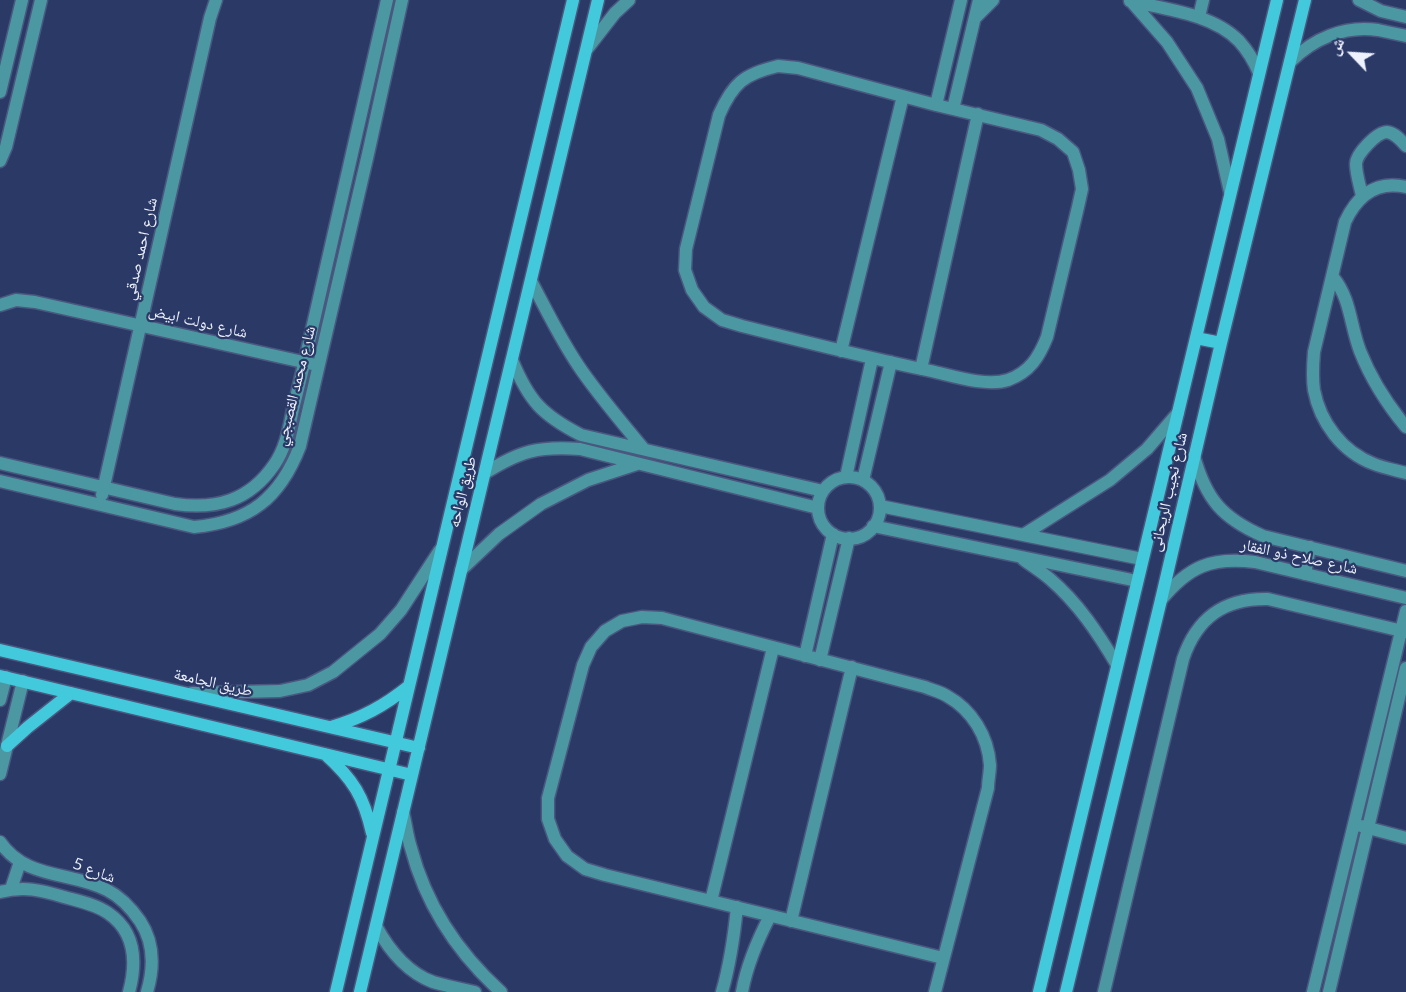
<!DOCTYPE html>
<meta charset="utf-8">
<style>
body{margin:0}
#map{position:relative;width:1406px;height:992px;overflow:hidden;background:#2b3967;font-family:"Open Sans","Noto Naskh Arabic",sans-serif}
canvas{display:block}
.north{position:absolute;left:1322px;top:24px;width:60px;height:60px;-webkit-text-stroke:4px #2b3967;paint-order:stroke;rotate:295deg;font-size:16px;font-weight:700;line-height:24px;text-align:center;color:#eef2fe}
.north::after{content:'';display:block;margin:auto;width:21px;height:27px;background:#eef2fe;clip-path:polygon(50% 0,100% 100%,50% 72%,0 100%)}
</style>
<div id="map">
<canvas width="1406" height="992"></canvas>
<div class="north">ش</div>
</div>
<script>
const c = document.querySelector('canvas').getContext('2d');
c.lineJoin = 'round';
function trace(path, color, width, dash) { c.strokeStyle = color; c.lineWidth = width; c.lineCap = dash ? 'butt' : 'round'; c.setLineDash(dash || []); c.stroke(path); }
function drawText(font, color, halo, rows, align = 'center') {
  c.font = font + ' "Open Sans","Noto Naskh Arabic",sans-serif'; c.lineWidth = 4.5; c.setLineDash([]); c.textBaseline = 'middle'; c.strokeStyle = halo; c.fillStyle = color; for (const [text, x, y, turn = 0] of rows) {
    c.save(); c.translate(x, y); c.rotate((+turn || 0) * Math.PI / 180); c.textAlign = isNaN(turn) ? turn : align; if (halo) c.strokeText(text, 0, 0); c.fillText(text, 0, 0); c.restore();
  }
}
const street = new Path2D(`
 M1359,0L1381,11L1406,17
 M1130,1C1165,9 1213,14 1239,41C1248,51 1254,61 1259,73
 M1131,1L1167,42L1197,88L1218,139L1230,192
 M1199,17L1203,0
 M975,18L993,0
 M587,49L615,13L629,0
 M1290,62C1313,39 1344,25 1378,30C1387,32 1397,34 1406,36
 M778,66L798,68L936,105L1041,130L1058,139L1073,152L1079,170L1082,189L1078,207L1047,337C1039,357 1030,372 1008,380C986,387 953,376 931,371C868,358 805,342 742,326L722,320L704,307L692,290L685,270L686,249L719,115C733,83 744,74 778,66Z
 M0,92L22,0
 M936,105L961,0
 M953,109L979,0
 M0,161L6,147L41,0
 M1406,187C1376,180 1357,196 1345,222L1314,352C1313,364 1312,377 1314,390C1320,422 1342,452 1374,464C1384,468 1395,470 1406,473
 M1362,196C1360,186 1356,174 1356,164C1356,154 1377,132 1387,132C1395,133 1401,140 1406,146
 M1333,277C1351,299 1350,325 1360,351C1371,379 1387,404 1406,427
 M531,281C547,311 562,343 582,371C601,398 622,423 643,448
 M0,305L16,300L35,302L312,364
 M841,351L903,96
 M512,360C529,401 542,415 581,435L823,491
 M921,369L978,114
 M1194,456C1206,499 1222,518 1263,536L1406,571
 M0,463L175,504C217,510 250,500 274,465C286,448 289,428 293,409C300,382 306,356 312,329C337,219 362,110 387,0
 M485,473C520,451 538,446 580,449L818,508
 M846,477L872,359
 M818 508a31 31 0 1 1 62 0a31 31 0 1 1-62 0Z
 M863,480L891,362
 M0,481L194,527C250,522 280,498 300,446L368,154L402,0
 M102,495L210,18L216,0
 M880,506L1142,559
 M873,526L1137,581
 M1023,535L1110,480L1147,449L1178,413
 M1023,559C1032,566 1042,572 1050,579C1078,603 1098,633 1117,665
 M461,570L499,534L541,504L588,480L637,464
 M1305,574L1310,547
 M1161,600C1189,566 1211,557 1255,562L1406,598
 M805,656L833,534
 M820,660L849,538
 M192,693L280,691L308,685L333,672L380,634L401,610L440,550
 M0,700L6,677
 M0,774L23,681
 M403,812C406,824 407,836 411,848C426,905 458,953 501,992
 M1361,826L1406,838
 M0,842C26,880 70,871 107,890C121,897 131,908 140,921C154,942 154,968 147,992
 M11,889L20,862
 M0,892C24,886 41,890 64,897C78,901 95,904 108,913C136,932 137,962 129,992
 M711,901L773,648
 M791,921L852,667
 M376,926C389,950 406,972 433,982C446,986 461,989 475,992
 M722,992C730,964 734,937 737,907
 M742,992C747,964 757,941 770,916
 M935,992L988,788C988,781 990,772 990,765C988,736 972,710 947,696C941,692 932,690 925,687L662,618L642,617L622,621L605,631L591,647L583,665L548,798V819L555,839L567,856L585,869L605,875L943,958
 M1104,992L1183,659C1197,617 1225,598 1268,599L1406,632
 M1313,992L1406,611
 M1329,992L1406,668`);
const secondary = new Path2D(`
 M1196,338L1221,343
 M0,650L419,748
 M0,676L412,775
 M331,727C362,718 384,706 409,686
 M7,746L28,727L71,693
 M325,754C353,779 364,797 372,833
 M336,992L573,0
 M360,992L598,0
 M1039,992L1277,0
 M1066,992L1161,600L1221,343L1305,0`);
trace(street, '#4a577f', 15);
trace(secondary, '#4a577f', 15);
trace(street, '#4b97a2', 12);
trace(secondary, '#43c9dc', 12);
drawText('16px', '#eef2fe', '#2b3967', [
 ["شارع احمد صدقي",141,249,-77],
 ["شارع دولت ابيض",198,322,13],
 ["شارع محمد القصبجي",296,386,-76],
 ["طريق الواحه",463,492,-76],
 ["شارع نجيب الريحانى",1169,492,-77],
 ["شارع صلاح ذو الفقار",1299,557,12],
 ["طريق الجامعة",213,683,13],
 ["شارع 5",94,871,20]
]);
</script>
